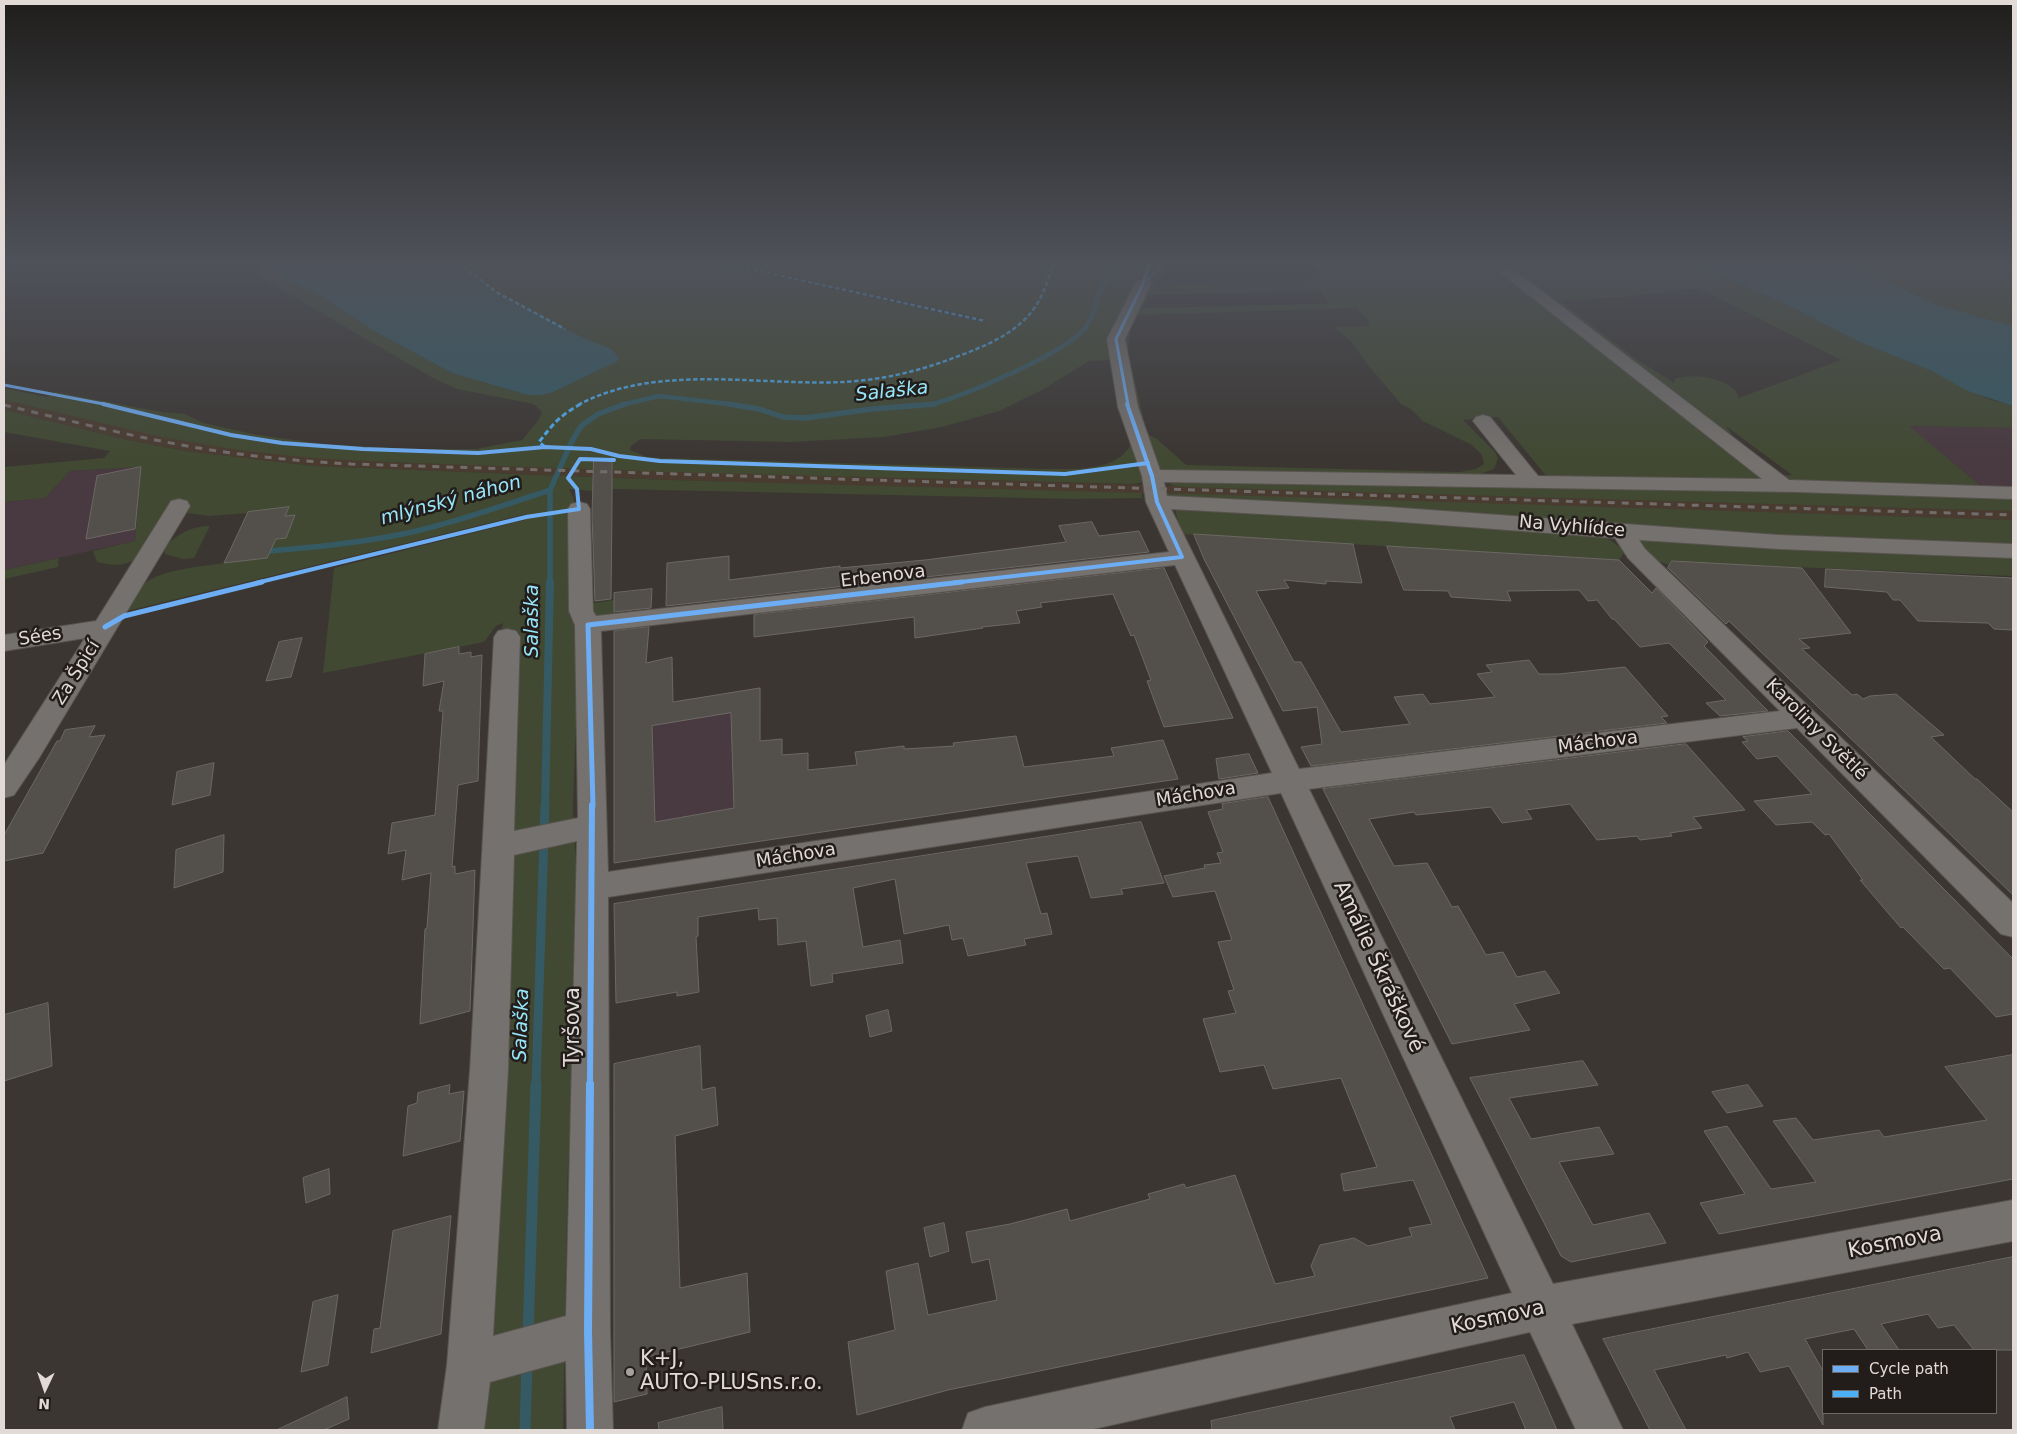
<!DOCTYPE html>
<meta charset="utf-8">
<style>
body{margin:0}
#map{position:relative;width:2017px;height:1434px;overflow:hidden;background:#3b3632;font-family:"DejaVu Sans",sans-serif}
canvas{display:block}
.frame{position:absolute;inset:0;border:5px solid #e1dad6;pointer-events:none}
.legend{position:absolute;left:1822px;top:1349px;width:175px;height:65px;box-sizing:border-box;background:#221d1a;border:1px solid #6e6965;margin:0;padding:6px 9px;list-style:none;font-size:15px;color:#e1dad6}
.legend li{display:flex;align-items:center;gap:10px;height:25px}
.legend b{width:25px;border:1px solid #6e6965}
.north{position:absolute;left:20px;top:1364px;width:50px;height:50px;-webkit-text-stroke:4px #221d1a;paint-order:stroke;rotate:183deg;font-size:14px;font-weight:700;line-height:20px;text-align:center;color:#e1dad6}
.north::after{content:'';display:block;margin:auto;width:18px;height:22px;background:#e1dad6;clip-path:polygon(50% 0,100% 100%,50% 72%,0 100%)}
</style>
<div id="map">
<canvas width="2017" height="1434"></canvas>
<div class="frame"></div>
<ul class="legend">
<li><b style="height:6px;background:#6dadf4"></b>Cycle path</li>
<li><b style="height:6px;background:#4cb0f7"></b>Path</li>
</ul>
<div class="north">N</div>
</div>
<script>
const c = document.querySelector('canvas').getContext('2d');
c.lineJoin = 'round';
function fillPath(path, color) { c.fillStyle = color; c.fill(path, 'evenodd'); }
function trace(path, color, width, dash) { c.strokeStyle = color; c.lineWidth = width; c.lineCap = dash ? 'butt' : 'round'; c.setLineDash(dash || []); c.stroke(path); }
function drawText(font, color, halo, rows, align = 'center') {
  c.font = font + ' "DejaVu Sans",sans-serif'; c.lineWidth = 5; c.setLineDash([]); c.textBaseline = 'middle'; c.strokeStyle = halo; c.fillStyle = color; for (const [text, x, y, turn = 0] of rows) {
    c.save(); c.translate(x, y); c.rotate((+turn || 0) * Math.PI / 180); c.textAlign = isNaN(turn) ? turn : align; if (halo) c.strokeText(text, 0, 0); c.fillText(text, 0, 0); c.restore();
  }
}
fillPath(new Path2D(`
 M4,400L111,425L238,450L384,462L2013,511V520L668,480L313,466L185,451L128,440L4,410Z`), '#4a3b30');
fillPath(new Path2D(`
 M1908,426L2013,428V487H1982Z
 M142,467L135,541L4,570V502L45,498L70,471Z
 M761,687L760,840L622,862L616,858L614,757L616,711Z`), '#493940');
fillPath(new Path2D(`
 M260,262H275V267L284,280L317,293L376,332L452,373L528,395H542L553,392L618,361V357L613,350L580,336L498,295L456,262H708L987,323L981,318L726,262H1165L1164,273L1156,285L1307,281L1321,275L1311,262H1697L1719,275L1773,298L1864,344L1932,371L1988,399L2013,406V428L1909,426L1982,487H2013V511L1184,487L1169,485L1173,482L1547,477L1498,417L1463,420L1495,452L1498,458L1494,469L1474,476L1143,482L1134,484L672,472L384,462L312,458L238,450L161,437L4,400V388L46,397L55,392L161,412L185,414L203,423L253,434L322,444L407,449H476L522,440L538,421L542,412L534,404L457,389L433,378L258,276ZM1698,288L1841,360L1739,398C1735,378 1690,372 1675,379L1674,383L1633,357L1560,301L1633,296ZM1320,291L1329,304L1143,308L1140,312L1149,295ZM1356,308L1369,321L1368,326L1333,327L1352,342L1368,365L1401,404L1411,409L1423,421L1472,445L1482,455L1484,464L1476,469L1460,472L1186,465L1157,439L1147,434L1128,352L1130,330L1138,315ZM1111,360L1110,363L1130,446C1115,472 1072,469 1047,469L661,458L647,457L630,450L631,446L641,439L790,442L883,437L942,427L999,411L1042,390L1089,361ZM1726,426L1792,475L1761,477Z
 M1844,262H2013V327L1940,306Z
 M4,410L128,440L185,451L313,466L668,480L1141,493L1142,498L1074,499L613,489L593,491L569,489L574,499L571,532L579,629L573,808L578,911L575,1095L568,1162L563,1430H473L480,1381L500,638L503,623L496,626L484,642L323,673L334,568L524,520L526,514L127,611C132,603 137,590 144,584C162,569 200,567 224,563L248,513L209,516L187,513L188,504L139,557C124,567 113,566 97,562L93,551L135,541L141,467L70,471L45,498L4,502V467L104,458L110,451L4,432Z
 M1164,493L2013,520V576L1673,562L1669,565L1649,558L1632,530L1585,526L1610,540L1625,551L1619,560L1181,534L1173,500L1167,498Z
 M210,526L194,558L183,559L165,554V546C179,534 190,526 210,526Z
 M59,558L58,567L4,579V570Z
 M614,600L615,615L595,617L589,604Z`), '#414932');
fillPath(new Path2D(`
 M275,262H456L498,295L580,336L613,350L618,357V361L553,392L542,395H528L452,373L376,332L316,293L284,280L275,271Z
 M1697,262H1845L1940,306L2013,326V406L1968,391L1932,371L1864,344L1773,298L1719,275Z`), '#355a64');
trace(new Path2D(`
 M621,405L659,396L737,405
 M930,405C965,395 1065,354 1086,327C1094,317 1095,304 1100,292C1104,282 1111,272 1117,262`), '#355a64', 4.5);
trace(new Path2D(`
 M729,404L759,409L783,417L806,418L872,409L935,404
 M270,551C314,547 359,543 403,534C453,523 502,506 550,490
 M550,583V490L571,443L581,426L598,414L625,404`), '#355a64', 5.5);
trace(new Path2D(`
 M545,806L550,582`), '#355a64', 8);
trace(new Path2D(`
 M536,1085L545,805`), '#355a64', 9);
trace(new Path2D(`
 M528,1336L536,1084
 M525,1430L527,1362`), '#355a64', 11);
const building = new Path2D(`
 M594,460L612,461V505L611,599L595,601L592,515Z
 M141,467L135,529L86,539L97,476Z
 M289,507L285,516L295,515L286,538L276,539L267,558L224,563L248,512Z
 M1092,522L1099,536L1139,531L1149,552L666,606L667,563L729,556V580L840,566V568L925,560L1066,542L1059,526Z
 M1194,534L1353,544L1362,583L1326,581V584L1284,580L1289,588L1256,591L1294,662H1301L1341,732L1410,724L1394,697L1423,694L1430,704L1495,697L1477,674L1492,672L1486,665L1529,660L1539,674H1559L1625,667L1668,716L1661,717L1667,723L1311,766L1301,747L1322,744L1317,707L1283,711L1204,559Z
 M1387,546L1619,560L1652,593L1656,588L1708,642L1704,646L1768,711L1720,716L1706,703L1726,700L1669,643L1640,647L1614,619H1612L1597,600L1588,601L1579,590L1507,591L1511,601L1451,597L1448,591L1404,590Z
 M1672,561L1802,568L1851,633L1799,639L1810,648L1802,649L1852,695L1857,694L1863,699L1870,696L1896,694L1944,735L1931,737L1975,779H1977L2013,812V895L1729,621L1726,624L1668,568Z
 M1164,568L1233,718L1164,727L1147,681L1151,680L1134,635L1131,636L1113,594L1040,603L1042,607L1016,611L1020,623L982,627L983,628L915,638L914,617L754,637V615Z
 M1826,569L2013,578V630L1994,629L1988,623L1918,621L1900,600H1893L1887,592L1825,587Z
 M652,589L651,608L614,612V593Z
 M649,627L646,663L672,657L673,702L760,688V741L782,739V755L808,753V770L857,765L855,752L904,746V749L954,746L953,743L1016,736L1024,767L1114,756L1111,748L1163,740L1178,779L614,863V631ZM731,713L734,808L655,822L652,726Z
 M302,638L291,677L266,681L279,642Z
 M459,647V654L471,652V657L482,655L478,781L458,785L452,867L455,866V874L475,870L470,1011L420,1024L425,929L427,928L431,873L402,880L406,850L388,854L392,823L435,815L443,711H439L444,681L423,686L425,654Z
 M95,726L89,737L105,735L43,853L4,861V835L57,741H60L65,730Z
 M1788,731L2013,959V1014L1996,1017L1950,968L1944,969L1903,927L1901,928L1860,880H1863L1829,834L1825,835L1812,822L1776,825L1754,801L1812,794L1777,756L1757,759L1742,742L1748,741L1743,737Z
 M1686,744L1745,810L1693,817L1702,828L1670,833L1672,836L1640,840L1637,836L1597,840L1570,804L1526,810L1532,819L1502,823L1491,807L1416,815L1414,812L1369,819L1394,866L1427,863L1452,907L1458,906L1486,955L1503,952L1517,977L1545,971L1560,993L1514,1004L1530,1030L1452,1044L1323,789Z
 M1249,754L1258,773L1219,779L1216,759Z
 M214,763L210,795L172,805L177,772Z
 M1268,797L1488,1278L948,1390L857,1415L848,1342L895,1330L886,1271L918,1263L928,1315L997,1300L989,1259L972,1263L966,1232L1010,1224L1067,1209L1070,1221L1150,1199L1148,1194L1184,1184L1186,1188L1235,1175L1275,1284L1315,1276L1311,1266L1320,1245L1354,1238L1368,1246L1412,1236L1409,1228L1432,1224L1413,1180L1344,1191L1341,1174L1377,1167L1341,1078L1273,1089L1264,1065L1220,1072L1203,1019L1236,1013L1228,991L1234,990L1218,942L1232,940L1215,891L1173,897L1164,876L1205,868L1204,865L1221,863L1217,853L1223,852L1208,812L1223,809L1222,804Z
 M1141,822L1164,883L1121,889L1123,894L1091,898L1078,856L1026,863L1041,914L1047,913L1052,934L1024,939L1026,945L968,956L963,938L952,940L949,925L904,934L895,879L853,888L863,947L900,940L903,963L832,974L833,982L811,986L806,941L778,945L777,918L759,920L758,908L698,917V936L696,937L699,992L677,996V992L616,1003L614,904Z
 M224,835L223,872L174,888L176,850Z
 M48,1003L52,1066L4,1081V1015Z
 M888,1010L892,1031L870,1037L866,1016Z
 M700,1046L702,1090L715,1087L718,1125L675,1136L680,1288L747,1273L750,1332L646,1357L647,1394L614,1402V1064Z
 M2013,1055V1179L1719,1234L1700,1203L1745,1194L1704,1131L1727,1126L1771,1189L1816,1182L1773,1121L1796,1118L1813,1140L1879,1130L1884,1137L1987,1120L1945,1067Z
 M1583,1061L1598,1085L1509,1098L1531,1139L1599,1127L1614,1154L1559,1162L1593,1225L1649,1213L1666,1243L1571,1262L1561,1256L1470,1078Z
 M450,1085L449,1094L464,1091L460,1141L403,1156L408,1106L417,1103L418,1093Z
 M1748,1085L1763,1106L1727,1113L1712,1092Z
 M329,1169L330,1194L306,1203L303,1178Z
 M451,1216L441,1334L371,1353L374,1329L380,1328L393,1231Z
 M944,1223L949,1251L930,1257L924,1228Z
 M2013,1257V1350H1974L1954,1325L1938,1328L1928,1314L1881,1324L1899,1350H1868L1854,1329L1805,1339L1823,1371V1425L1789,1366L1760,1372L1748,1352L1727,1358L1726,1355L1654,1370L1686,1430H1650L1603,1339Z
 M338,1295L328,1365L301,1372L313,1302Z
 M1524,1355L1557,1430H1526L1514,1402L1450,1417L1455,1430H1212L1211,1421Z
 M347,1397L349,1419L324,1430H277Z
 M722,1407L723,1430H659L658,1423Z`);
fillPath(building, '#534f4b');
trace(building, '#6c6864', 1);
const minor = new Path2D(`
 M1487,262H1504L1789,480L2013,487V499L1796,492L1164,482L1167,496L1388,507L1779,535L2013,544V558L1779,549L1639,540L1645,549L2013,903V937L2001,934L1797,728L1309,789L1553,1284L2013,1200V1241L1572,1324L1623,1430H1576L1530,1332L1089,1430H962L968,1413L985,1407L1512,1293L1281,793L608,897L610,1331L613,1430H567L566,1361L490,1382L484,1430H438L447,1365L470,1070L494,637L498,631L507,629L516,631L520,637L514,831L578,818L575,625L569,611L568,509L571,504L579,502L587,504L590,509L593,611L596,616L1169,552L1146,502L1142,476L1118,407L1107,339L1135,284L1137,281H1149L1151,284L1125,339L1138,407L1160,470L1516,475L1473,421L1476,417L1483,415L1490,417L1538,476L1762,479ZM1171,509L1388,521L1615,538L1628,558L1780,711L1299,769ZM1175,565L1272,773L608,872L601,631ZM577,841L566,1316L493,1336L508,1070L514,855Z
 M179,499L187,501L190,506L39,758L14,795L4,798V765L85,638L4,651V635L96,621L168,506L171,501Z`);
trace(minor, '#58534f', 2);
fillPath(minor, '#75716e');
trace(new Path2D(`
 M4,405C67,420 129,436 193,447C245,456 298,461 351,464L2013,515`), '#726d6a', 3, [7, 7]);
trace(new Path2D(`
 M458,262L496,292L565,329
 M719,262L985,321
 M1147,280L1157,270L1159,262
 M578,405C656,363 758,386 843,382C882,380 920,371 956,357C986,346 1020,332 1037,304C1045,291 1049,276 1054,262`), '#4cb0f7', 2.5, [4.5, 2.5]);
trace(new Path2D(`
 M545,447L539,442C553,424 560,415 581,404`), '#4cb0f7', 3, [5.5, 3]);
trace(new Path2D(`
 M4,385L109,405
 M1128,405L1116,339L1143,284L1150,262`), '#6dadf4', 3);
trace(new Path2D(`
 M103,404L231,435L282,443L363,449L478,453L545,447L591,449L619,456L660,461L1065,474L1148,463
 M256,583L526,517L579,509L577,489L568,478L580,459L614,460
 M952,583L1182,557L1157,502L1152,476L1127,404`), '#6dadf4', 4);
trace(new Path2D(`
 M105,627L124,616L262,582
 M593,806L588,625L962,582`), '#6dadf4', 5);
trace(new Path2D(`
 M590,1085L592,805`), '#6dadf4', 6);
trace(new Path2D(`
 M590,1430L588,1331L590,1084`), '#6dadf4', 8);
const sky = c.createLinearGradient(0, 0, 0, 463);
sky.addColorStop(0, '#201e1c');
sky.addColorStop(0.57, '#4f525a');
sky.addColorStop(1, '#4f525a00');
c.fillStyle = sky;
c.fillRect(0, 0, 2017, 463);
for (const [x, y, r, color] of [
 [630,1372,5,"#a7a19d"]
]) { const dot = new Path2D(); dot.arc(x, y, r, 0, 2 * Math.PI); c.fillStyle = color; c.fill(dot); trace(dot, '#221d1a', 2); }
drawText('18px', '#e1dad6', '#221d1a', [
 ["Na Vyhlídce",1572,527,5],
 ["Erbenova",883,577,-7],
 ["Sées",40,637,-9],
 ["Za Špicí",77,673,-58],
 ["Karoliny Světlé",1816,730,45],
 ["Máchova",1598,743,-7],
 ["Máchova",1196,795,-9],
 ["Máchova",796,856,-9]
]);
drawText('italic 19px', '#98e5f9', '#221d1a', [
 ["Salaška",892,392,-6],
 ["mlýnský náhon",451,501,-15],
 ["Salaška",533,621,-90],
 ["Salaška",522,1025,-88]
]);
drawText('21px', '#e1dad6', '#221d1a', [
 ["Amálie Škráškové",1378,967,65],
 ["Tyršova",574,1027,-90],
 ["Kosmova",1895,1243,-11],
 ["Kosmova",1498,1318,-12]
]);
drawText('21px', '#e1dad6', '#221d1a', [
 ["K+J,",640,1360],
 ["AUTO-PLUSns.r.o.",640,1384]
], 'left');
</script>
